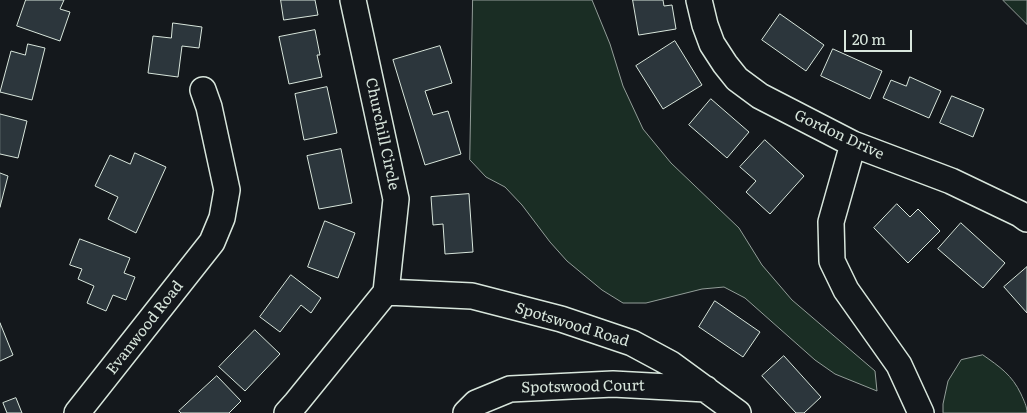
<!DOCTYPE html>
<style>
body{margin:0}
#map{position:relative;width:1027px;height:413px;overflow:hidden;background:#14181c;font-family:Literata,serif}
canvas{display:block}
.scale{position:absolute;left:844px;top:30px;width:68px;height:22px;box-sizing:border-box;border:2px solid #d8e6dc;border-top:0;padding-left:6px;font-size:15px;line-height:18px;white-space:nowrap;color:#d8e6dc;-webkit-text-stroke:4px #14181c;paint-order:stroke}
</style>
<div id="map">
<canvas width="1027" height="413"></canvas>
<div class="scale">20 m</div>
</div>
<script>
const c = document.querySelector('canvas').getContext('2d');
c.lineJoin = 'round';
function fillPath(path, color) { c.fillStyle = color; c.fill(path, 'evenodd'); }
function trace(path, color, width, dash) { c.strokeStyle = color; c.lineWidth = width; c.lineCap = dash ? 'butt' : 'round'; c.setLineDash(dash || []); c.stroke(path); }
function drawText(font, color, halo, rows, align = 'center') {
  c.font = font + ' Literata,serif'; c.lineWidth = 4; c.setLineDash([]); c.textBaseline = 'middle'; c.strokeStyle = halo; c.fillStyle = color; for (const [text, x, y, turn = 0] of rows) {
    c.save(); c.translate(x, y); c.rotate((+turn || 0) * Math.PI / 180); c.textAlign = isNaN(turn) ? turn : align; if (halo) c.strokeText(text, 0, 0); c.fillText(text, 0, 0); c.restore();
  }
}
const green = new Path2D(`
 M473,0H592L610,44L623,86L643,129L671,163L739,228L762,265L792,300L875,371L877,391L835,374L815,360L745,298L724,287L702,289L646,303H623L602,290L567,261L550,242L522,205L505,187L486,177L470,160Z
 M1003,0H1027V24Z
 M983,355C1000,367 1012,375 1021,394C1024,401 1027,406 1027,413H943V404L948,381L961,360Z`);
fillPath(green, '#1a2d24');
trace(green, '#939e99', 1);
const building = new Path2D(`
 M26,0H64L60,9L70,12L60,41L17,26Z
 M281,0H315L318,15L284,20Z
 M633,0H663L664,6L672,5L676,29L639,35Z
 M780,14L824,45L806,71L762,40Z
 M173,23L202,27L199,48L182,46L178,77L148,73L153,36L171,38Z
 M315,30L320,55H317L322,77L289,84L279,37Z
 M675,41L702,85L663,109L636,66Z
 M28,44L45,48L32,100L0,92L11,51L25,55Z
 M440,46L452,83L425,91L433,115L448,111L461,154L425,165L393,60Z
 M833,49L882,71L870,99L821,76Z
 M910,77L941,91L929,118L883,98L891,80L906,86Z
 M327,87L337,133L304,140L295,94Z
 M952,96L984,109L973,137L940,123Z
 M711,99L749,132L727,158L689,125Z
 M0,114L27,121L18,158L0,154Z
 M765,140L804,176L770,214L746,192L756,181L740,167Z
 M341,149L352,203L319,209L307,156Z
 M135,153L166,167L136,233L108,219L118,197L95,186L110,155L130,164Z
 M0,173L8,176L0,207Z
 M469,194L473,252L445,254L443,224L433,225L431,197Z
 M897,204L910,217L918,209L940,231L908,263L874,228Z
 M325,221L355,233L338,278L308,267Z
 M961,223L1005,263L983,288L938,249Z
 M80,239L130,258L124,273L135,277L126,300L113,295L106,311L87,303L94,286L78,279L82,269L70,265Z
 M1027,267V313L1004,287Z
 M291,275L321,298L311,313L301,305L280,332L260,317Z
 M715,301L760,332L743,357L699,327Z
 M0,323L13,355L0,361Z
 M255,330L280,354L245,391L219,367Z
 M784,356L821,397L804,413H796L762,376Z
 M217,376L241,401L229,413H181L179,411Z
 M16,398L22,413H7L3,403Z`);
fillPath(building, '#2c363c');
trace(building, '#d8e6dc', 1);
const minor = new Path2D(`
 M699,0L705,25L712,44L725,64L737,79L760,96L853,144L951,181L1020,214L1027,219
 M853,144L831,222L832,261L846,290L899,365L921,413
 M386,292L472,296L561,319L632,343L671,364L738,413
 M77,413L212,242L222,218L227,190L209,107L203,90
 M287,413L296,403L386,292L396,199L353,0
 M466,413L476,403L510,389L613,384L706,389`);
trace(minor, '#d8e6dc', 28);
trace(minor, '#14181c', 25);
drawText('15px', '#d8e6dc', '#14181c', [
 ["Churchill Circle",382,134,78],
 ["Gordon Drive",839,135,25],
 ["Spotswood Road",572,325,17],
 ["Evanwood Road",145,328,-52],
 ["Spotswood Court",583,387,-1]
]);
</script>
